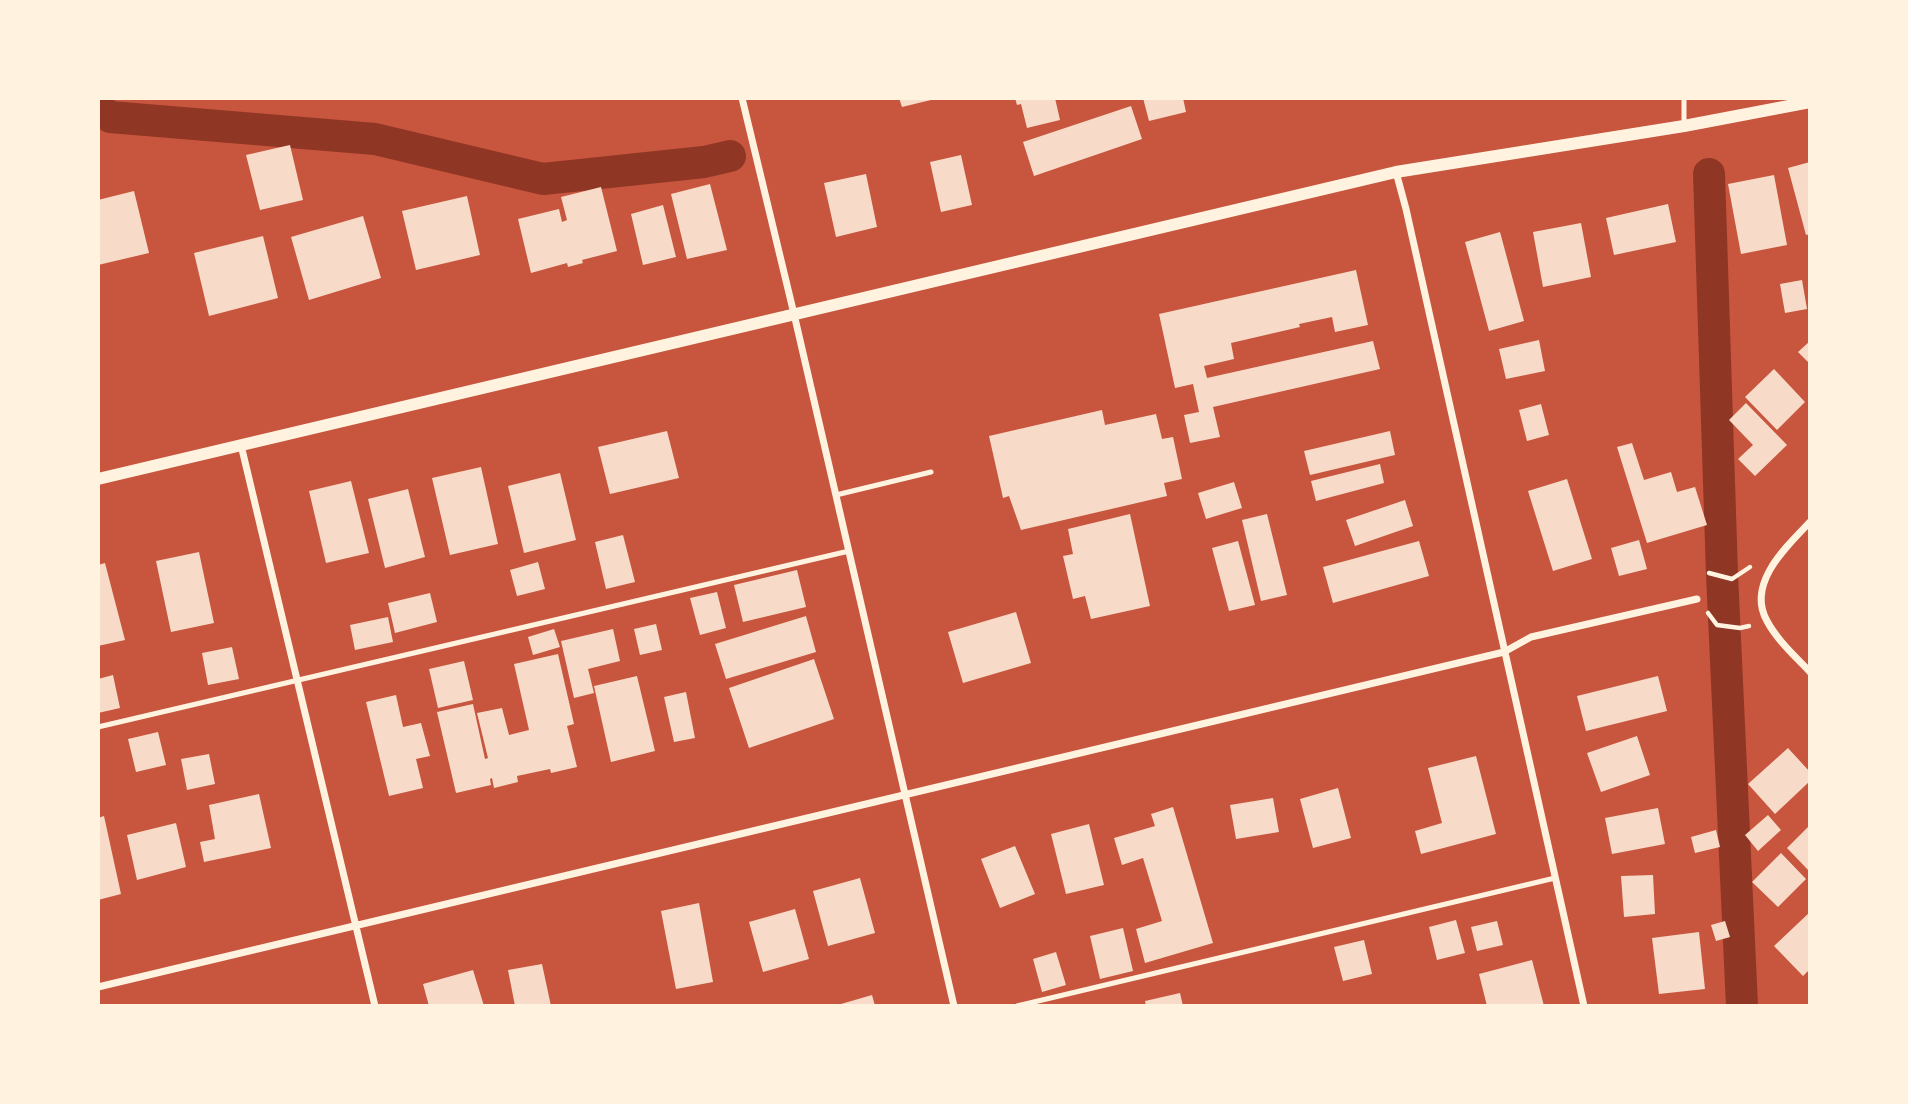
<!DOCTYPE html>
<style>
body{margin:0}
#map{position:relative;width:1908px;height:1104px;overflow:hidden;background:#c8553d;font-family:Arial,sans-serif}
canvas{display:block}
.frame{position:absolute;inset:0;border:100px solid #fff3e0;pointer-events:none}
</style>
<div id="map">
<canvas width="1908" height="1104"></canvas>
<div class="frame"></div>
</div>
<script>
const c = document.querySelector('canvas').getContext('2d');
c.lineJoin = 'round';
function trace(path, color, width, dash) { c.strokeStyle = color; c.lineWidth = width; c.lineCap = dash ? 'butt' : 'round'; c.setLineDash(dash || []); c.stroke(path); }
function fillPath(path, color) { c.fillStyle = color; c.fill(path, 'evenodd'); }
trace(new Path2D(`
 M98,108L110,117L375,139L543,179L704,162L730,156
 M1709,174L1722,574L1742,1006`), '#8f3625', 32);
fillPath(new Path2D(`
 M899,98H935V99L902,107Z
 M1015,98H1055L1060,120L1027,128L1021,104L1017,105Z
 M1143,98H1183L1186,112L1149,121Z
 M1131,106L1142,139L1034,176L1023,142Z
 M290,145L303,200L260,210L246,155Z
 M961,155L972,205L941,212L930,162Z
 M1810,162V234L1806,235L1788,168Z
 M866,174L877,227L836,237L824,183Z
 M1774,175L1787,245L1741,254L1728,184Z
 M710,184L727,250L687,259L671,194Z
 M601,187L617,251L582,260L583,263L568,267L567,263L531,273L518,219L559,209L562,222L567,220L561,197Z
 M134,191L149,253L98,265V200Z
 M467,196L480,255L416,270L402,211Z
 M1668,204L1676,242L1614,255L1606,218Z
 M663,205L676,257L643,265L631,214Z
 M363,216L381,278L309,300L291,237Z
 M1581,223L1591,277L1543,287L1533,232Z
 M1500,232L1524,321L1489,331L1465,242Z
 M263,236L278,298L209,316L194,253Z
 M1356,270L1368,325L1335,332L1332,317L1299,324L1300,327L1231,343L1234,359L1204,366L1207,378L1373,341L1380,369L1213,407L1220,437L1190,443L1184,415L1199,412L1193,384L1175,388L1159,314Z
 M1802,280L1807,309L1785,313L1780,284Z
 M1539,340L1545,371L1506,379L1499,349Z
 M1810,341V364L1798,352Z
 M1774,369L1805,402L1777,430L1745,397Z
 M1746,403L1787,445L1755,476L1738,459L1753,445L1729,420Z
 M1541,404L1549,435L1527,441L1519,410Z
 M1102,410L1105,425L1156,414L1162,439L1173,437L1182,479L1164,483L1167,496L1021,530L1009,496L1003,498L989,436Z
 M667,431L679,478L610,494L598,447Z
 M1390,431L1395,455L1310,475L1304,451Z
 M1632,443L1644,480L1671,472L1677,492L1695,487L1707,525L1647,543L1617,447Z
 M1380,464L1384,483L1316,501L1311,481Z
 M481,467L498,544L450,555L432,478Z
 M560,473L576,540L524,553L508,486Z
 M1567,479L1592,559L1553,571L1528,491Z
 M351,481L369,553L326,563L309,491Z
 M1234,482L1242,508L1206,519L1198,493Z
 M408,489L425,557L385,568L368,499Z
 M1405,500L1413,526L1355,546L1346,520Z
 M1130,514L1150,606L1091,619L1085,596L1073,599L1063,556L1073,554L1068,529Z
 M1267,514L1287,595L1261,601L1242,520Z
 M623,535L635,582L606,589L595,542Z
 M1639,540L1647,569L1619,576L1611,548Z
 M1238,541L1255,605L1229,611L1212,548Z
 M1419,541L1429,576L1333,603L1323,567Z
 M199,552L214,623L171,632L156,561Z
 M538,562L545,589L517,596L510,570Z
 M105,563L125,640L98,646V565Z
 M797,570L806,607L743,622L734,585Z
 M717,592L726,628L700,635L690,598Z
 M430,593L437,622L395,633L388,603Z
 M1016,612L1031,663L963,683L948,632Z
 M806,616L816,652L726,679L715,644Z
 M388,617L393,642L355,650L350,625Z
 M656,624L662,650L640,655L634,629Z
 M554,629L560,647L533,655L528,637Z
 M613,629L620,661L588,669L594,693L574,698L561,641Z
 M232,647L239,679L208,685L202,653Z
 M558,654L574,724L567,726L577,767L551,773L550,769L517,776L518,782L494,788L492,778L490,779L491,785L456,793L437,712L473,704L485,759L488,758L477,713L502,708L509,735L529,730L514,664Z
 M814,659L834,719L749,748L729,688Z
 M464,661L473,700L438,708L429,669Z
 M113,675L120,708L98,713V679Z
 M637,676L655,751L611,762L594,686Z
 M1658,676L1667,711L1586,731L1577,696Z
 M686,692L695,738L674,742L664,697Z
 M396,695L403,727L421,723L430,756L416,759L423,788L389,796L366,702Z
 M158,732L166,765L136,772L128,739Z
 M1637,736L1650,775L1601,792L1587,753Z
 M1788,748L1810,772V781L1775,814L1748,784Z
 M209,754L215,784L187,790L181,759Z
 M1476,756L1496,834L1421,854L1415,831L1442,823L1428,768Z
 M1338,788L1351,838L1313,848L1300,799Z
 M259,794L271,848L204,862L200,842L215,839L209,805Z
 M1273,798L1279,832L1236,839L1230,805Z
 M1173,807L1213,943L1145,963L1136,929L1162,921L1143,858L1122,865L1114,838L1155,826L1151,814Z
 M1658,808L1665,844L1612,854L1605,818Z
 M1768,815L1781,830L1758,851L1745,835Z
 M104,816L121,894L98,900V818Z
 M176,823L186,867L137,880L127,835Z
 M1089,824L1104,885L1066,894L1051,834Z
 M1810,825V872L1787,848Z
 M1716,830L1720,847L1695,853L1691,837Z
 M1015,846L1035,894L1000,908L981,859Z
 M1781,853L1806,879L1778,907L1752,882Z
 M1653,875L1655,914L1624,917L1621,876Z
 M860,878L875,933L828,946L813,891Z
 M699,903L713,982L676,989L661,911Z
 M795,909L809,959L763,972L749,922Z
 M1810,912V969L1803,976L1774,946Z
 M1456,920L1465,953L1437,960L1429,927Z
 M1497,921L1503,945L1477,951L1471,927Z
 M1725,921L1730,937L1716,941L1711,925Z
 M1123,928L1133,971L1100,979L1090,936Z
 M1699,932L1705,989L1659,994L1652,938Z
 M1364,940L1372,974L1343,981L1334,947Z
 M1056,952L1066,985L1042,992L1033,959Z
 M1532,960L1544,1006H1487L1479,974Z
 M542,964L551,1006H515L508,970Z
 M473,970L484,1006H429L423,984Z
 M1180,993L1183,1006H1146L1145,1001Z
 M872,995L875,1006H842L841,1004Z`), '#f7dbc8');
trace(new Path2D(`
 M1709,573L1732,579L1750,567
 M1708,613L1717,625L1740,628L1749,626`), '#fff3e0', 4.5);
trace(new Path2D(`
 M1684,126V98
 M836,495L931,472
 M98,727L849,551
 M1017,1006L1555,878`), '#fff3e0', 5);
trace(new Path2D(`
 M742,98L794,314L954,1006
 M1396,172L1406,209L1584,1006
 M241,445L375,1006
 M1810,522C1786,547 1746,584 1767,621C1777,640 1795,656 1810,672
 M98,987L1504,652L1531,637L1697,599`), '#fff3e0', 7);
trace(new Path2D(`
 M98,479L1396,172L1684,126L1810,102`), '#fff3e0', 12);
</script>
